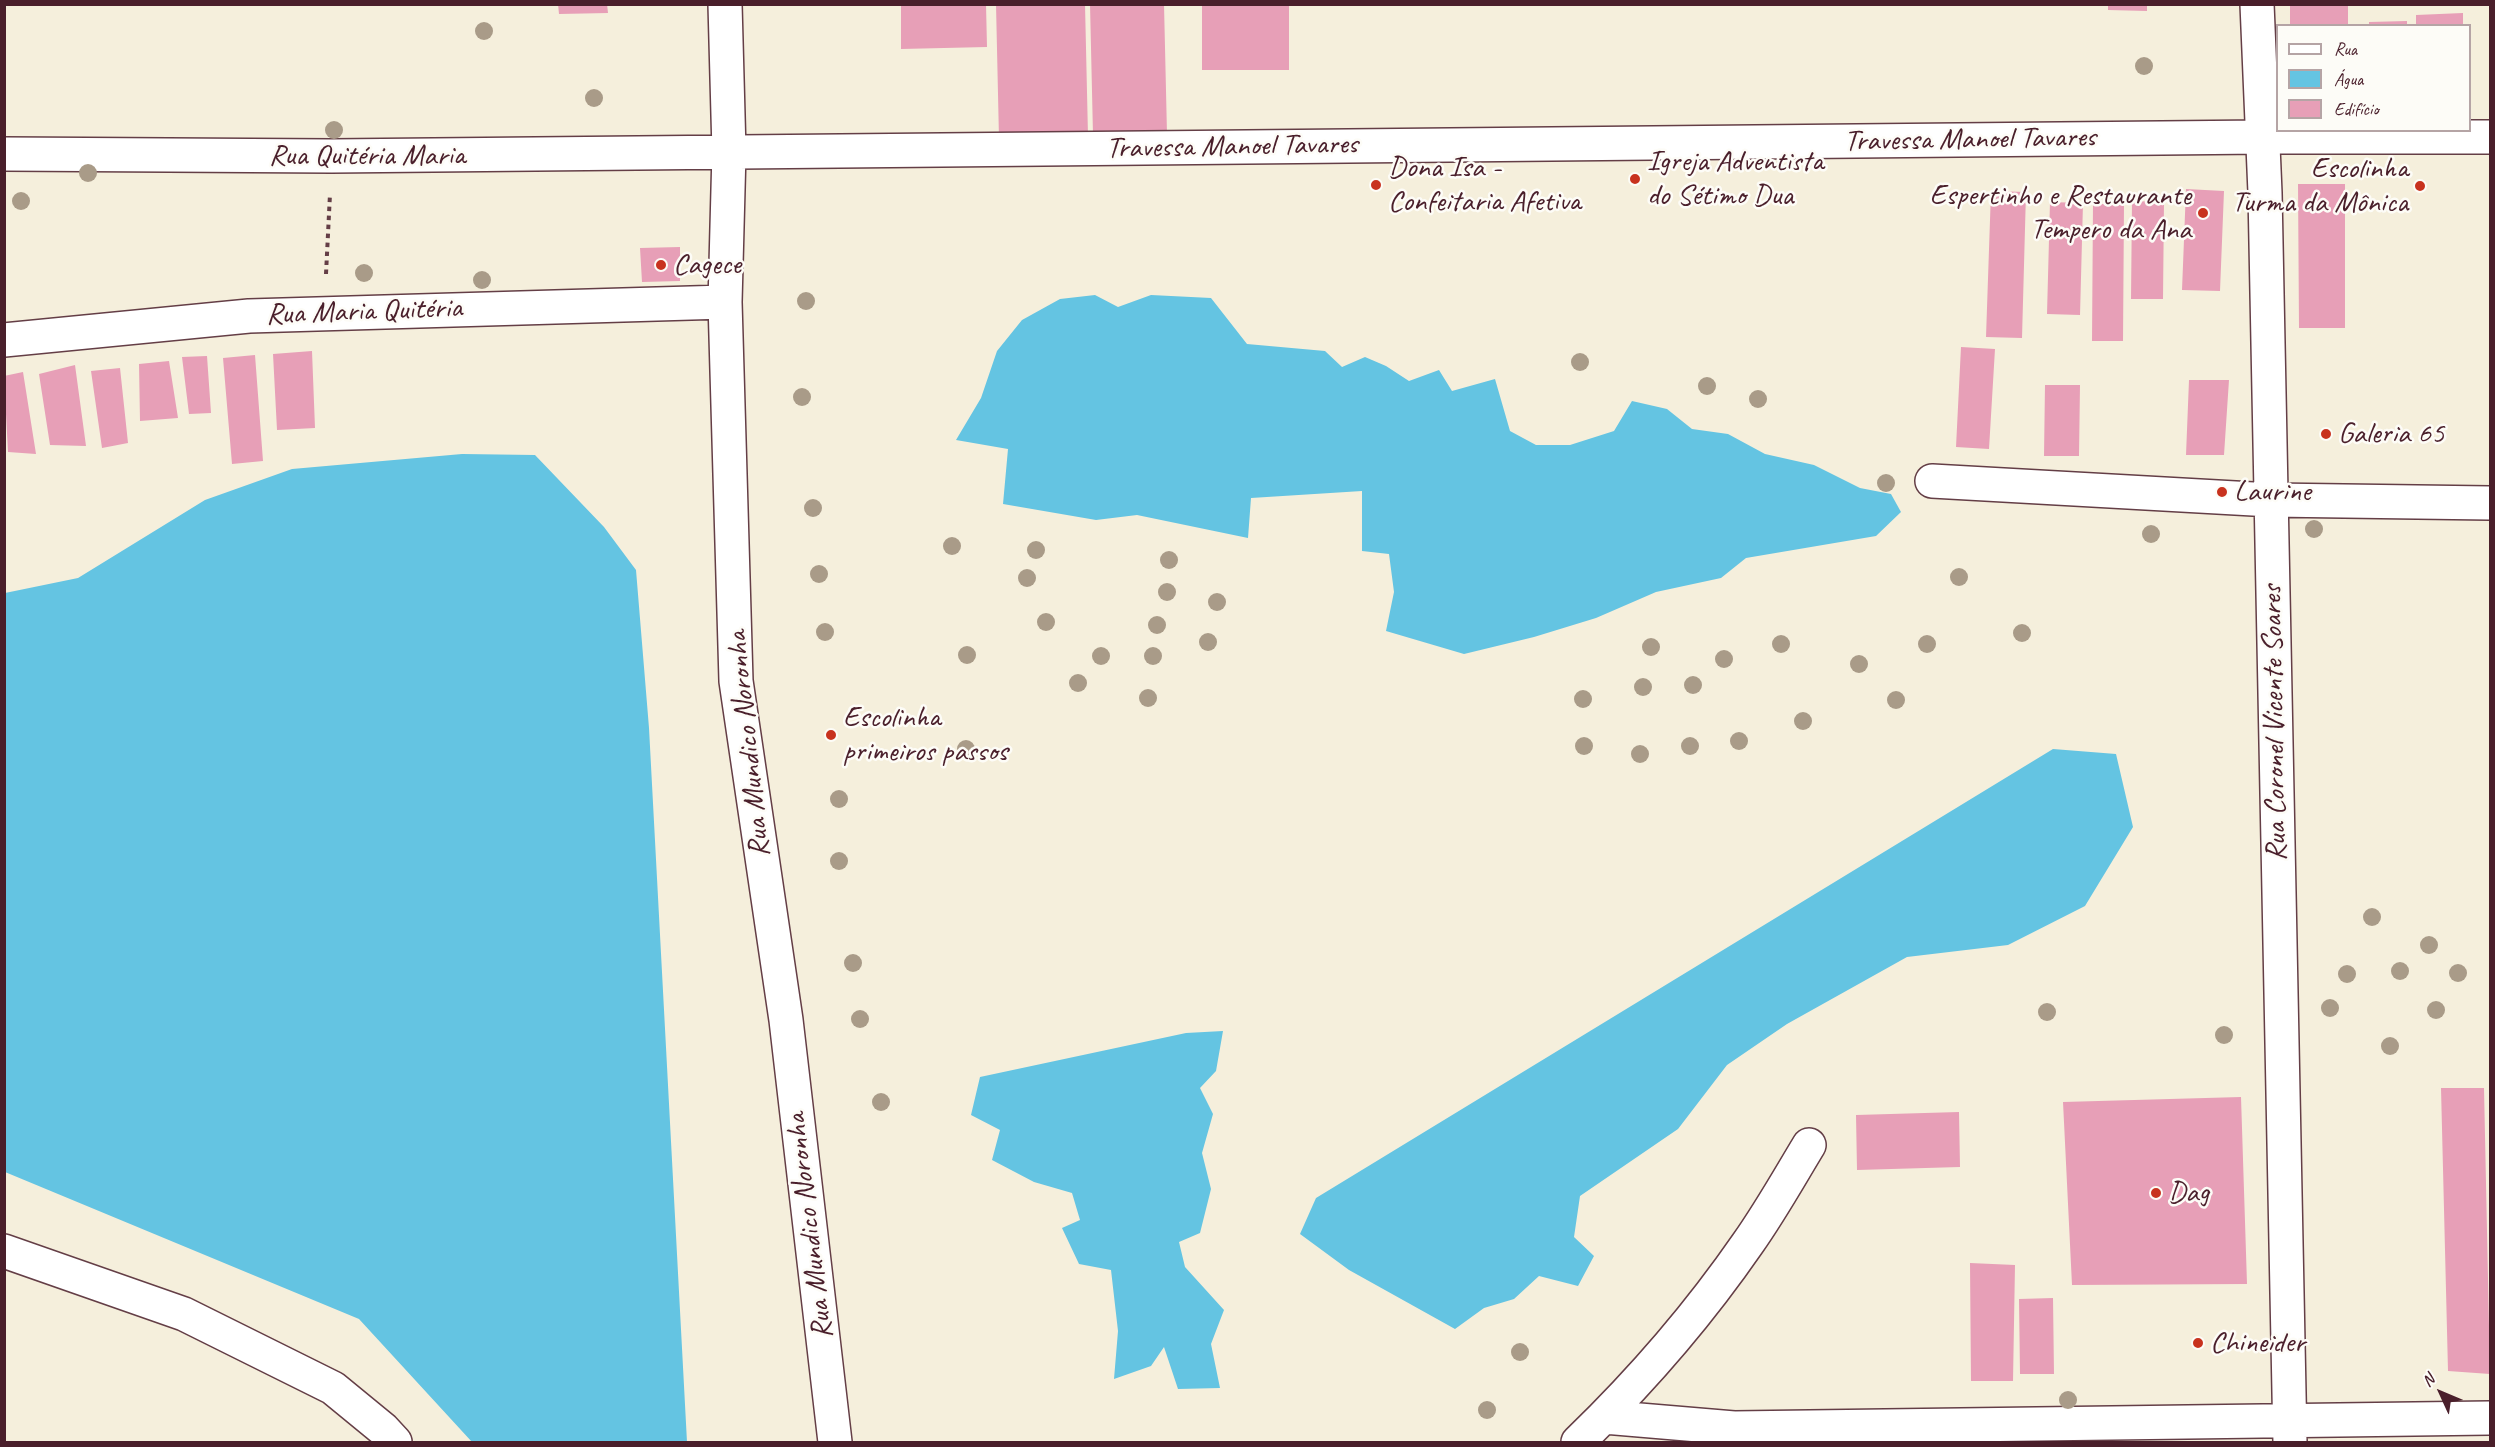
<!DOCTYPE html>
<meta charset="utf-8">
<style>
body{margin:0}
#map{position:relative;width:2495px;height:1447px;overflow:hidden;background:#f5efdc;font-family:Caveat,sans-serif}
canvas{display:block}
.frame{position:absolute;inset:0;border:6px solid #4a1f2b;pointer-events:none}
.legend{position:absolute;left:2276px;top:24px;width:195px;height:108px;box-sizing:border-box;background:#fdfcf7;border:2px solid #b5a4a5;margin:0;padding:8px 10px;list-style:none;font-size:18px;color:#4a1f2b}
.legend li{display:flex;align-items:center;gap:12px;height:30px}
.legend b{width:30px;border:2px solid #b5a4a5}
.north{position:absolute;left:2411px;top:1363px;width:60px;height:60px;-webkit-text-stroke:4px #fdfcf7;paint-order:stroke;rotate:314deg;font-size:16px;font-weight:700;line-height:24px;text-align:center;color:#4a1f2b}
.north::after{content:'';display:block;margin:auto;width:21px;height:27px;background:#4a1f2b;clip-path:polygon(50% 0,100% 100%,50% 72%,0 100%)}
</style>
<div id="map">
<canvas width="2495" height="1447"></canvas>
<div class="frame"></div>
<ul class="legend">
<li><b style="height:8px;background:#fff"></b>Rua</li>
<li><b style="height:16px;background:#64c4e2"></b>Água</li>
<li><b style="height:16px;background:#e79fb7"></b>Edifício</li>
</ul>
<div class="north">N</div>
</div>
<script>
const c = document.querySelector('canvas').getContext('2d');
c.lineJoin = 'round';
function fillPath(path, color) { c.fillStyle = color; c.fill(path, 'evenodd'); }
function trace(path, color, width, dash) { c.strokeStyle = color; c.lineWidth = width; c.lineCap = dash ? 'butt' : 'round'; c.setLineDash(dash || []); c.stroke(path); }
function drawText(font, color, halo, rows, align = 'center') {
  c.font = font + ' Caveat,sans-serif'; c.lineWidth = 5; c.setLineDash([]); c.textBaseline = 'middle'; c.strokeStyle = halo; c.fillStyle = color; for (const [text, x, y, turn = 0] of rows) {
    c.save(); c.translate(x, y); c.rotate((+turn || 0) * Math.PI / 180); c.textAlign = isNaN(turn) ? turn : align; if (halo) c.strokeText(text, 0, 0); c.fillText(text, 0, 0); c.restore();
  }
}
fillPath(new Path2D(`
 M1095,295L1118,307L1151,295L1211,298L1247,344L1325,351L1342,367L1365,357L1386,366L1409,381L1439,370L1452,391L1495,379L1510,431L1536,445H1570L1614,431L1632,401L1667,409L1692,429L1728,434L1765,454L1814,465L1860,488L1891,494L1901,512L1876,536L1746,558L1721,578L1656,592L1596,618L1534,637L1464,654L1386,631L1394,592L1389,554L1362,551V491L1251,498L1248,538L1137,515L1096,520L1003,504L1008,449L956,440L981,398L997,351L1022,320L1060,299Z
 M462,454L535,455L604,527L636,570L649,728L687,1442H472L359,1319L5,1172V593L78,578L205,500L292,469Z
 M2053,749L2116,754L2133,827L2085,906L2008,945L1907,957L1787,1024L1727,1065L1678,1129L1580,1196L1574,1237L1594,1256L1578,1286L1539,1276L1514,1299L1484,1308L1455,1329L1349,1270L1300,1234L1316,1198Z
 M1223,1031L1216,1071L1200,1088L1213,1114L1202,1153L1211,1189L1200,1233L1179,1242L1185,1267L1224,1310L1211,1344L1220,1388L1178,1389L1164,1347L1151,1366L1114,1379L1118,1331L1111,1270L1079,1264L1062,1228L1080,1220L1072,1193L1034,1182L992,1160L1000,1130L971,1115L980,1077L1186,1033Z`), '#64c4e2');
fillPath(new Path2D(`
 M558,4H607L608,13L559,14Z
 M901,4H986L987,47L901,49Z
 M996,4H1085L1088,136L999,139Z
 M1090,4H1164L1167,134L1093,135Z
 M1202,4H1289V70H1202Z
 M2290,4H2348V26H2290Z
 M2108,5H2147V11L2108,10Z
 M2463,13V26H2416V15Z
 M2407,21V26H2369V22Z
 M2298,184H2345V328H2299Z
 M2186,189L2224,191L2220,291L2182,290Z
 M1991,191L2026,192L2022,338L1986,337Z
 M2132,201L2164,202L2163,299H2131Z
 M2050,202L2083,203L2080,315L2047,314Z
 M2093,204H2124L2123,341H2092Z
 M680,247V281L642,282L640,248Z
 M1961,347L1995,349L1989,449L1956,447Z
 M312,351L315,428L277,430L273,354Z
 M255,355L263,461L232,464L223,358Z
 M207,356L211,413L189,414L182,357Z
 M169,361L178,418L140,421L139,364Z
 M75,365L86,446L50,445L39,374Z
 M120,368L128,443L102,448L91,371Z
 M23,372L36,454L8,452L4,376Z
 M2189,380H2229L2224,455H2186Z
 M2045,385H2080L2079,456H2044Z
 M2441,1088H2484L2490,1374L2448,1371Z
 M2241,1097L2247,1284L2072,1285L2063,1102Z
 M1959,1112L1960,1167L1857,1170L1856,1115Z
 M1970,1263L2015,1265L2013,1381H1971Z
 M2053,1298L2054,1374H2020L2019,1299Z`), '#e79fb7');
const minor = new Path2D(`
 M725,4L729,152L725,302L736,681L786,1020L835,1442
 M2257,4L2265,193L2290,1442
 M4,154L332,156L2263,137H2490
 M4,340L249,316L725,302
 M1932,481L2271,500L2490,503
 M4,1251L184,1314L333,1388L383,1429L395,1442
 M1604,1417L1734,1428L2490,1418
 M1578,1442C1640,1382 1699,1314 1748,1243C1770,1212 1789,1178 1809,1145`);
trace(minor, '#643e46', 36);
trace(new Path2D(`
 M326,274L330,194`), '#643e46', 4, [4.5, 4.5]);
trace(minor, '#fff', 33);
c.fillStyle = '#a99b88';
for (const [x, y] of [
 [484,31],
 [2144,66],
 [594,98],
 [334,130],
 [88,173],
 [21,201],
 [364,273],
 [482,280],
 [806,301],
 [1580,362],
 [1707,386],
 [802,397],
 [1758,399],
 [1886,483],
 [813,508],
 [2314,529],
 [2151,534],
 [952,546],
 [1036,550],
 [1169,560],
 [819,574],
 [1959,577],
 [1027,578],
 [1167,592],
 [1217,602],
 [1046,622],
 [1157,625],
 [825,632],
 [2022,633],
 [1208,642],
 [1781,644],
 [1927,644],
 [1651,647],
 [967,655],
 [1101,656],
 [1153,656],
 [1724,659],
 [1859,664],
 [1078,683],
 [1693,685],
 [1643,687],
 [1148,698],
 [1583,699],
 [1896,700],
 [1803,721],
 [1739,741],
 [1584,746],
 [1690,746],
 [966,749],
 [1640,754],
 [839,799],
 [839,861],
 [2372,917],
 [2429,945],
 [853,963],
 [2400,971],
 [2458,973],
 [2347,974],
 [2330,1008],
 [2436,1010],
 [2047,1012],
 [860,1019],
 [2224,1035],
 [2390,1046],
 [881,1102],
 [1520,1352],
 [2068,1400],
 [1487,1410]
]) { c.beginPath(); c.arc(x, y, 9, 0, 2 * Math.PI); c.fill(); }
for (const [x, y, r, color] of [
 [1635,179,6,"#c8321e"],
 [1376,185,6,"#c8321e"],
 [2420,186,6,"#c8321e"],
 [2203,213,6,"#c8321e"],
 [661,265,6,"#c8321e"],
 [2326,434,6,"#c8321e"],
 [2222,492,6,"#c8321e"],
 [831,735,6,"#c8321e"],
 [2156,1193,6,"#c8321e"],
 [2198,1343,6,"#c8321e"]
]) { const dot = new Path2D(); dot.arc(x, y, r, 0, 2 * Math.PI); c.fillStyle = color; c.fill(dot); trace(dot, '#fdfcf7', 2); }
drawText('30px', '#4a1f2b', '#fdfcf7', [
 ["Travessa Manoel Tavares",1970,140,-1],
 ["Travessa Manoel Tavares",1232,147,-1],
 ["Rua Quitéria Maria",367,156],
 ["Rua Maria Quitéria",364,312,-2],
 ["Rua Coronel Vicente Soares",2275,723,-91],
 ["Rua Mundico Noronha",749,744,-96],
 ["Rua Mundico Noronha",810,1226,-97]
]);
drawText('30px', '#4a1f2b', '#fdfcf7', [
 ["Igreja Adventista",1647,162],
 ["do Sétimo Dua",1647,196],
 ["Dona Isa -",1388,168],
 ["Confeitaria Afetiva",1388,202],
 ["Escolinha",2408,169,"right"],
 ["Turma da Mônica",2408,203,"right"],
 ["Espertinho e Restaurante",2191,196,"right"],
 ["Tempero da Ana",2191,230,"right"],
 ["Cagece",673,265],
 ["Galeria 65",2338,434],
 ["Laurine",2234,492],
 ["Escolinha",843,718],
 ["primeiros passos",843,752],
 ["Dag",2168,1193],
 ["Chineider",2210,1343]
], 'left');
</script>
